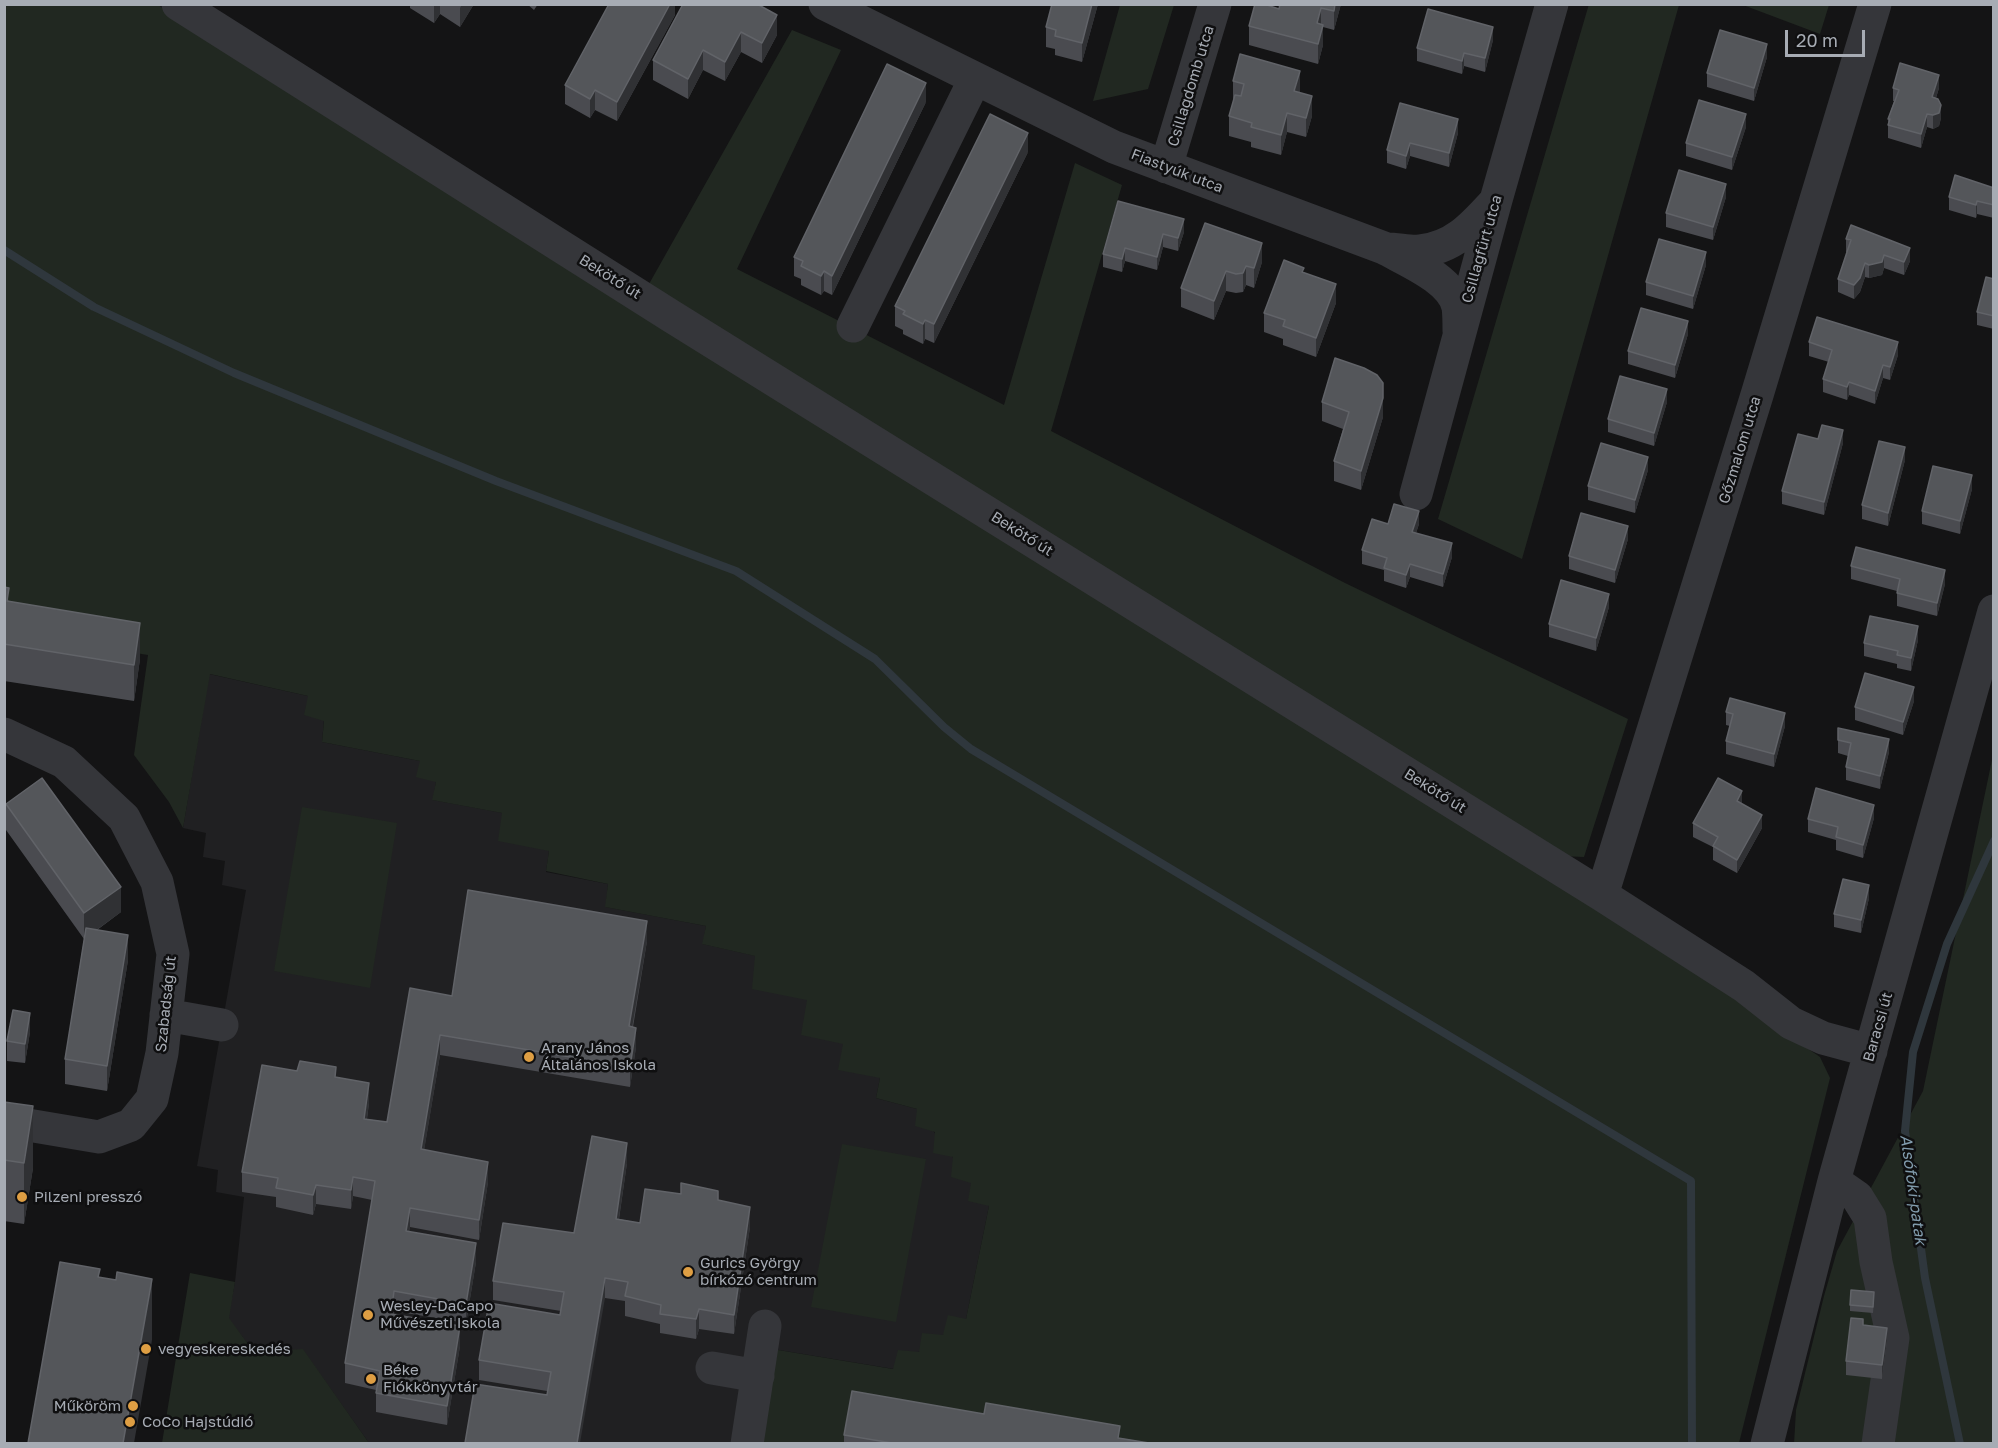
<!DOCTYPE html>
<meta charset="utf-8">
<style>
body{margin:0}
#map{position:relative;width:1998px;height:1448px;overflow:hidden;background:#141415;font-family:"Golos Text",sans-serif}
canvas{display:block}
.frame{position:absolute;inset:0;border:6px solid #a7acb4;pointer-events:none}
.scale{position:absolute;left:1785px;top:30px;width:80px;height:27px;box-sizing:border-box;border:3px solid #a7acb4;border-top:0;padding-left:8px;font-size:18px;line-height:21px;white-space:nowrap;color:#a7acb4;-webkit-text-stroke:4px #0f0f10;paint-order:stroke}
</style>
<div id="map">
<canvas width="1998" height="1448"></canvas>
<div class="frame"></div>
<div class="scale">20 m</div>
</div>
<script>
const c = document.querySelector('canvas').getContext('2d');
c.lineJoin = 'round';
function fillPath(path, color) { c.fillStyle = color; c.fill(path, 'evenodd'); }
function trace(path, color, width, dash) { c.strokeStyle = color; c.lineWidth = width; c.lineCap = dash ? 'butt' : 'round'; c.setLineDash(dash || []); c.stroke(path); }
function drawText(font, color, halo, rows, align = 'center') {
  c.font = font + ' "Golos Text",sans-serif'; c.lineWidth = 5; c.setLineDash([]); c.textBaseline = 'middle'; c.strokeStyle = halo; c.fillStyle = color; for (const [text, x, y, turn = 0] of rows) {
    c.save(); c.translate(x, y); c.rotate((+turn || 0) * Math.PI / 180); c.textAlign = isNaN(turn) ? turn : align; if (halo) c.strokeText(text, 0, 0); c.fillText(text, 0, 0); c.restore();
  }
}
fillPath(new Path2D(`
 M209,674L308,696L324,720L322,742L420,761L436,782L433,800L503,813L549,851L546,872L608,884L606,907L706,926L703,944L756,956L808,1000L844,1044L880,1078L876,1098L917,1109L989,1206L966,1319L894,1369L754,1346L738,1443H369L303,1350L273,1351L251,1348L228,1318L235,1282L244,1197L216,1192L218,1170L197,1166L246,890L222,885L225,861L203,857L206,833L183,828Z`), '#202022');
fillPath(new Path2D(`
 M1589,4L1679,5L1522,559L1438,519Z
 M4,5H158L767,388L1632,928L1820,1057L1830,1078L1739,1443H738L754,1346L893,1369L898,1350L919,1352L922,1333L943,1335L948,1315L966,1319L989,1206L968,1201L971,1183L951,1177L953,1157L933,1153L935,1132L915,1126L917,1109L876,1098L880,1078L838,1070L843,1044L801,1035L807,1000L752,989L755,956L702,944L706,926L605,907L608,884L546,871L549,851L498,841L502,813L432,800L436,782L416,777L420,761L322,742L324,721L304,715L308,696L210,674L183,828L169,802L134,755L148,655L15,634L4,616Z
 M1120,5H1174L1148,89L1093,101Z
 M1743,5H1829L1820,34Z
 M792,30L841,50L737,269L1004,405L1075,163L1122,185L1051,431L1345,583L1628,719L1584,857L1561,856L649,284Z
 M1993,755V1443L1794,1444L1796,1410L1824,1296L1837,1251L1923,1091Z
 M302,807L397,823L370,988L274,971Z
 M842,1144L926,1159L896,1322L811,1307Z
 M190,1273L235,1282L229,1318L251,1348L273,1351L303,1349L369,1443H162Z`), '#212821');
trace(new Path2D(`
 M4,250L94,307L234,373L496,481L736,571L875,659L944,727L971,749L1691,1181L1692,1444
 M1960,1444L1925,1278L1905,1131L1913,1052L1947,944L1994,841`), '#2f373d', 8);
trace(new Path2D(`
 M178,4L671,316L1602,895L1744,986L1791,1023L1823,1038L1871,1051
 M825,4L1114,147L1384,248C1407,261 1452,279 1458,307C1459,314 1459,323 1459,331
 M1166,167L1215,4
 M1387,249C1398,249 1410,252 1420,251C1453,248 1472,227 1493,204
 M853,326L975,79
 M1416,494L1496,200L1552,4
 M4,734L64,762L124,818L157,882L173,954L162,1053L152,1099L131,1125L99,1137L4,1121
 M1602,895L1757,395L1875,4
 M166,1015L222,1025
 M1834,1181L1857,1197L1870,1218L1876,1262L1893,1338L1878,1444
 M712,1368L758,1376
 M747,1444L765,1326
 M1767,1444L1834,1181L1994,611`), '#35363a', 33);
fillPath(new Path2D(`
 M410,4H474L460,27L440,14L434,23L410,8Z
 M527,4H538L534,10Z
 M675,4V15L617,121L595,110L590,118L565,104V85Z
 M683,4L777,35L762,63L741,52L725,81L703,70L688,99L653,80V60Z
 M1098,4L1082,62L1055,55V49L1046,47V27Z
 M1280,4H1341L1334,30L1323,27V45L1318,64L1249,45V26L1279,9Z
 M1493,40L1485,72L1464,66L1462,74L1417,61V48Z
 M1767,57L1754,101L1707,87V73Z
 M1233,81L1300,91L1299,93L1312,116L1306,137L1287,132L1281,155L1251,147V142L1229,136V116L1234,101L1233,100Z
 M1893,88H1939L1936,98L1941,118L1939,126L1933,129L1927,127L1921,148L1888,138V119L1894,101H1893Z
 M926,102L832,295L824,291L821,295L801,285V279L794,276V257Z
 M1400,103L1458,133L1449,167L1410,156L1406,169L1387,163V150Z
 M1746,127L1732,170L1686,156V143Z
 M1028,152L934,343L925,339L923,344L903,334V330L895,326V306Z
 M1994,188V218L1977,214L1976,218L1949,210V197Z
 M1726,197L1713,240L1666,227V213Z
 M1118,201L1184,232L1178,251L1163,247L1157,270L1125,261L1122,272L1103,267V254Z
 M1205,223L1262,262L1254,288L1246,285L1243,292L1236,293L1226,291L1214,320L1181,307V288Z
 M1846,239L1910,261L1904,275L1884,268L1882,275L1869,278L1865,277L1860,292L1854,299L1838,292V279L1847,252H1846Z
 M1706,265L1693,309L1646,295V282Z
 M1304,272L1336,303L1316,357L1283,345V339L1264,332V313Z
 M1994,279V329L1977,325V312Z
 M1688,334L1675,378L1628,364V351Z
 M1809,342L1898,355L1890,380L1883,378L1875,404L1849,395L1847,400L1823,392V379L1829,362L1809,356Z
 M1322,402H1383V417L1361,490L1334,481V461L1343,429L1322,421Z
 M1667,402L1654,446L1608,432V419Z
 M1818,439L1843,443L1824,515L1782,504V491Z
 M1905,460L1888,526L1862,519V505Z
 M1648,470L1635,513L1588,500V486Z
 M1972,489L1960,534L1922,524V511Z
 M1388,524H1419L1416,533L1452,557L1443,587L1410,577L1406,588L1384,581V570L1362,564V550Z
 M1628,539L1615,583L1569,569V556Z
 M1851,566L1945,584L1937,616L1897,606V591L1851,579Z
 M4,587L9,602L140,659L134,701L4,681Z
 M1609,607L1596,651L1549,637V624Z
 M1918,640L1911,671L1897,668V664L1864,656V643Z
 M1914,701L1903,735L1855,720V707Z
 M1726,712L1785,726L1774,767L1726,754V741L1730,726L1726,725Z
 M1838,728L1889,752L1880,789L1846,780V767L1848,756L1838,753Z
 M6,804L121,912L97,930L128,960L107,1091L65,1084V1059L84,939L6,830Z
 M1742,804L1762,828L1737,873L1713,860V847L1693,837V823Z
 M1874,818L1863,858L1836,850V840L1808,832V819Z
 M1869,898L1861,933L1834,927V914Z
 M647,941L633,1027L636,1047L630,1087L440,1055L424,1150L488,1182L479,1240L410,1227L409,1231L476,1262L466,1323L394,1311V1315L460,1346L447,1425L376,1412V1390L345,1383V1363L372,1200L353,1196L351,1209L316,1204L313,1215L276,1207V1197L242,1192V1172L336,1078L369,1103L367,1119L387,1122L452,996Z
 M30,1032L25,1063L7,1061V1041Z
 M4,1102L33,1168L24,1224L4,1221Z
 M627,1163L619,1219L640,1223L718,1200L750,1227L734,1334L699,1329L696,1339L660,1333V1324L625,1316V1301L605,1298L547,1395V1391L479,1380V1360L560,1315L561,1311L493,1300V1281L574,1233Z
 M1874,1299L1873,1313L1850,1311V1305Z
 M1863,1325L1887,1341L1882,1379L1846,1375V1361Z
 M844,1435L1120,1438L1149,1443H844Z`), '#4a4b50');
fillPath(new Path2D(`
 M434,4H440V14L434,23Z
 M462,4H474L460,27V8Z
 M670,4H675V15L617,121V102Z
 M1092,4H1098L1082,62V43Z
 M1335,4H1341L1334,30V11Z
 M1321,8V27L1317,23Z
 M777,15V35L762,63V43Z
 M1323,25V45L1318,64V44Z
 M1493,27V40L1485,72V58Z
 M741,32V52L725,81V62Z
 M1767,44V57L1754,101V88Z
 M703,50V70L688,99V79Z
 M1464,53V66L1462,74V61Z
 M1300,71V91L1294,111V91Z
 M1939,75V88L1932,110V97Z
 M926,83V102L832,295V276Z
 M595,90V110L590,118V99Z
 M1312,96V116L1306,137V118Z
 M1941,105V118L1939,126L1933,129V115Z
 M1287,113V132L1281,155V135Z
 M1746,114V127L1732,170V157Z
 M1927,114V127L1921,148V134Z
 M1458,119V133L1449,167V153Z
 M1028,133V152L934,343V324Z
 M1410,143V156L1406,169V156Z
 M1726,184V197L1713,240V227Z
 M1977,201V214L1976,218V205Z
 M1184,219V232L1178,251V238Z
 M1163,234V247L1157,270V257Z
 M1262,243V262L1254,288V268Z
 M1125,248V261L1122,272V259Z
 M1910,248V261L1904,275V262Z
 M1706,252V265L1693,309V296Z
 M1884,255V268L1882,275L1869,278V265Z
 M1865,263V277L1860,292L1854,299V285Z
 M1246,266V285L1243,292V273Z
 M824,271V291L821,295V276Z
 M1226,271V291L1214,320V301Z
 M1336,284V303L1316,357V338Z
 M925,320V339L923,344V324Z
 M1688,321V334L1675,378V365Z
 M1898,342V355L1890,380V367Z
 M1883,365V378L1875,404V391Z
 M1849,382V395L1847,400V387Z
 M1383,383V417L1361,490V471Z
 M1667,389V402L1654,446V433Z
 M1843,430V443L1824,515V502Z
 M1905,447V460L1888,526V513Z
 M1648,457V470L1635,513V500Z
 M1972,475V489L1960,534V521Z
 M1419,511V524L1412,545V532Z
 M1628,526V539L1615,583V570Z
 M1452,543V557L1443,587V574Z
 M1410,564V577L1406,588V575Z
 M1945,570V584L1937,616V603Z
 M1609,594V607L1596,651V638Z
 M140,623V659L134,701V665Z
 M1918,626V640L1911,671V658Z
 M1914,687V701L1903,735V722Z
 M1785,713V726L1774,767V754Z
 M1889,739V752L1880,789V776Z
 M1742,791V804L1737,815V801Z
 M1874,805V818L1863,858V845Z
 M1762,815V828L1737,873V860Z
 M1869,885V898L1861,933V920Z
 M121,887V912L84,939V913Z
 M647,921V941L629,1045V1026Z
 M128,935V960L107,1091V1066Z
 M30,1013V1032L25,1063V1044Z
 M636,1028V1047L630,1087V1067Z
 M440,1035V1055L421,1169V1149Z
 M369,1083V1103L364,1138V1119Z
 M33,1106V1168L24,1224V1163Z
 M627,1143V1163L616,1238V1219Z
 M488,1162V1182L479,1240V1220Z
 M353,1177V1196L351,1209V1190Z
 M316,1185V1204L313,1215V1195Z
 M750,1207V1227L734,1334V1315Z
 M410,1208V1227L406,1250V1231Z
 M476,1243V1262L466,1323V1304Z
 M605,1278V1298L580,1443H577Z
 M152,1279V1340L134,1443H123Z
 M394,1291V1311L391,1334V1314Z
 M699,1309V1329L696,1339V1319Z
 M460,1326V1346L447,1425V1406Z
 M1887,1328V1341L1882,1379V1365Z`), '#303134');
const building = new Path2D(`
 M609,4H670L617,102L595,90L590,99L565,85Z
 M683,4H757L777,15L762,43L741,32L725,62L703,50L688,79L653,60Z
 M1052,4H1092L1082,43L1055,36L1056,30L1046,27Z
 M1255,4H1264L1279,9L1280,4H1335L1334,11L1321,8L1317,23L1323,25L1318,44L1249,26Z
 M1428,9L1493,27L1485,58L1464,53L1462,61L1417,48Z
 M1720,30L1767,44L1754,88L1707,73Z
 M1240,54L1300,71L1294,91L1312,96L1306,118L1287,113L1281,135L1251,127L1252,123L1229,116L1235,95L1241,96L1244,84L1233,81Z
 M1900,63L1939,75L1932,97L1938,99L1941,105L1939,113L1933,115L1927,114L1921,134L1888,125L1890,119H1888L1899,90L1893,88Z
 M887,64L926,83L832,276L824,271L821,276L801,266L803,261L794,257Z
 M1699,100L1746,114L1732,157L1686,143Z
 M1400,103L1458,119L1449,153L1410,143L1406,156L1387,150Z
 M990,114L1028,133L934,324L925,320L923,324L903,314L905,311L895,306Z
 M1679,170L1726,184L1713,227L1666,213Z
 M1955,175L1994,188V205L1977,201L1976,205L1949,197Z
 M1118,201L1184,219L1178,238L1163,234L1157,257L1125,248L1122,259L1103,254Z
 M1205,223L1262,243L1254,268L1246,266L1243,273L1236,274L1226,271L1214,301L1181,288Z
 M1851,225L1910,248L1904,262L1884,255L1882,262L1869,265L1865,263L1860,278L1854,285L1838,279L1851,240L1846,239Z
 M1659,239L1706,252L1693,296L1646,282Z
 M1284,260L1304,268L1302,272L1336,284L1316,338L1283,326L1285,320L1264,313Z
 M1986,277L1994,279V316L1977,312Z
 M1641,308L1688,321L1675,365L1628,351Z
 M1817,317L1898,342L1890,367L1883,365L1875,391L1849,382L1847,387L1823,379L1832,350L1809,342Z
 M1335,358L1364,368L1377,375L1383,383V398L1361,471L1334,461L1349,412L1322,402Z
 M1620,376L1667,389L1654,433L1608,419Z
 M1822,425L1843,430L1824,502L1782,491L1798,434L1818,439Z
 M1879,441L1905,447L1888,513L1862,505Z
 M1601,443L1648,457L1635,500L1588,486Z
 M1933,466L1972,475L1960,521L1922,511Z
 M1394,504L1419,511L1412,532L1452,543L1443,574L1410,564L1406,575L1384,568L1387,558L1362,550L1372,519L1388,524Z
 M1581,513L1628,526L1615,570L1569,556Z
 M1856,547L1945,570L1937,603L1897,593L1900,579L1851,566Z
 M1561,580L1609,594L1596,638L1549,624Z
 M4,587L9,588L7,601L140,623L134,665L4,644Z
 M1870,616L1918,626L1911,658L1897,655L1898,651L1864,643Z
 M1865,673L1914,687L1903,722L1855,707Z
 M1730,698L1785,713L1774,754L1726,741L1733,714L1726,712Z
 M1838,728L1889,739L1880,776L1846,767L1851,743L1838,740Z
 M42,778L121,887L84,913L6,804Z
 M1718,778L1742,791L1737,801L1762,815L1737,860L1713,846L1718,837L1693,823Z
 M1816,788L1874,805L1863,845L1836,837L1838,827L1808,819Z
 M1843,879L1869,885L1861,920L1834,914Z
 M468,890L647,921L629,1026L636,1028L630,1067L440,1035L421,1149L488,1162L479,1220L410,1208L406,1231L476,1243L466,1304L394,1291L391,1314L460,1326L447,1406L376,1393L380,1371L345,1363L375,1181L353,1177L351,1190L316,1185L313,1195L276,1188L278,1178L242,1172L262,1065L297,1071L300,1061L336,1067L335,1077L369,1083L364,1119L387,1122L410,988L452,996Z
 M86,928L128,935L107,1066L65,1059Z
 M13,1010L30,1013L25,1044L7,1041Z
 M4,1102L33,1106L24,1163L4,1160Z
 M592,1136L627,1143L616,1219L640,1223L645,1189L681,1194V1183L718,1191V1200L750,1207L734,1315L699,1309L696,1319L660,1314L661,1305L625,1296L628,1282L605,1278L577,1443H465L475,1384L547,1395L551,1372L479,1360L489,1303L560,1315L564,1292L493,1281L503,1223L574,1233Z
 M60,1262L100,1269L98,1277L116,1280L117,1272L152,1279L123,1443H28Z
 M1851,1290L1874,1292L1873,1307L1850,1305Z
 M1851,1318L1863,1319V1325L1887,1328L1882,1365L1846,1361Z
 M852,1391L984,1414L986,1403L1120,1426L1118,1438L1149,1443H892L844,1435Z`);
fillPath(building, '#54565a');
trace(building, '#616368', 1.5);
for (const [x, y, r, color] of [
 [529,1057,6,"#de9e43"],
 [22,1197,6,"#de9e43"],
 [688,1272,6,"#de9e43"],
 [368,1315,6,"#de9e43"],
 [146,1349,6,"#de9e43"],
 [371,1379,6,"#de9e43"],
 [133,1406,6,"#de9e43"],
 [130,1422,6,"#de9e43"]
]) { const dot = new Path2D(); dot.arc(x, y, r, 0, 2 * Math.PI); c.fillStyle = color; c.fill(dot); trace(dot, '#0f0f10', 2); }
drawText('15px', '#a7acb4', '#0f0f10', [
 ["Csillagdomb utca",1191,86,-73],
 ["Fiastyúk utca",1177,171,21],
 ["Csillagfürt utca",1482,249,-74],
 ["Bekötő út",610,277,32],
 ["Gőzmalom utca",1740,450,-73],
 ["Bekötő út",1022,534,32],
 ["Bekötő út",1435,791,32],
 ["Szabadság út",166,1004,-84],
 ["Baracsi út",1878,1027,-74]
]);
drawText('15px', '#a7acb4', '#0f0f10', [
 ["Arany János",541,1048],
 ["Általános Iskola",541,1065],
 ["Pilzeni presszó",34,1197],
 ["Gurics György",700,1263],
 ["bírkózó centrum",700,1280],
 ["Wesley-DaCapo",380,1306],
 ["Művészeti Iskola",380,1323],
 ["vegyeskereskedés",158,1349],
 ["Béke",383,1370],
 ["Fiókkönyvtár",383,1387],
 ["Műköröm",121,1406,"right"],
 ["CoCo Hajstúdió",142,1422]
], 'left');
drawText('italic 16px', '#819bac', '#0f0f10', [
 ["Alsófoki-patak",1913,1190,82]
]);
</script>
